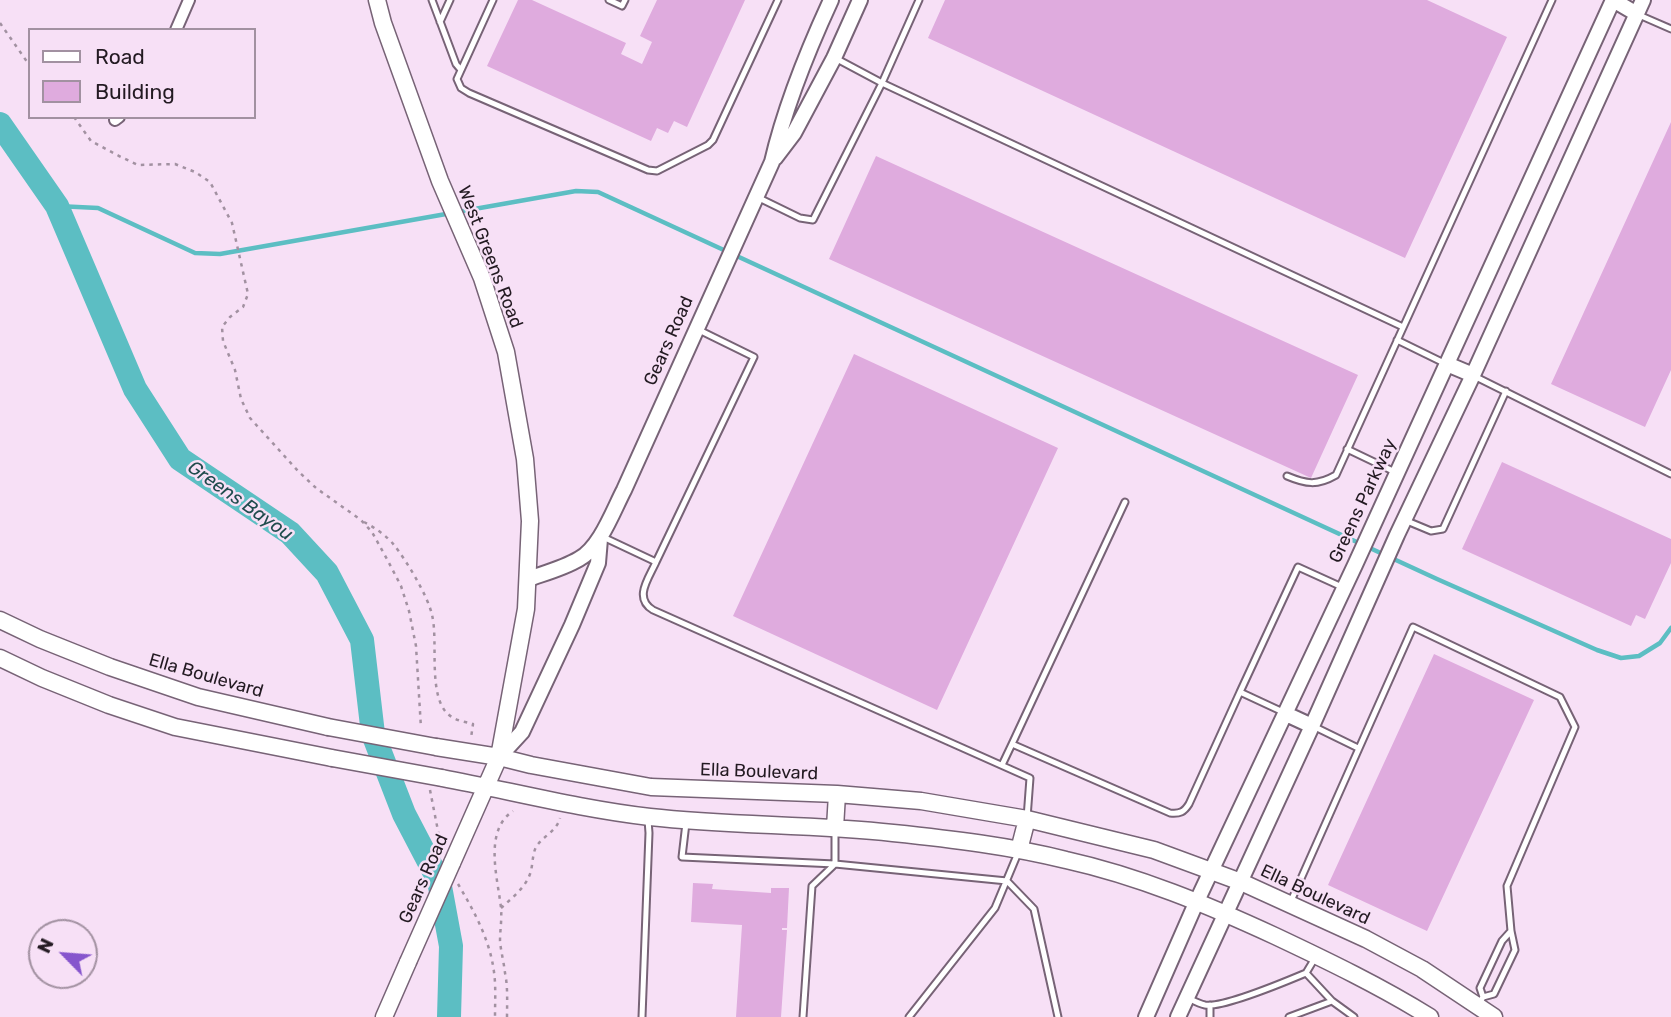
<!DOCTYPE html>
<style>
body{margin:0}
#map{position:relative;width:1671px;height:1017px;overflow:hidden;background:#f7e0f6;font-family:Rubik,sans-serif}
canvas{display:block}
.legend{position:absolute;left:28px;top:28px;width:228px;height:91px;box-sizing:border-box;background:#f7e0f6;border:2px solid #a291a1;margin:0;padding:9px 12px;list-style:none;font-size:21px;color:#231a22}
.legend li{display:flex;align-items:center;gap:14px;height:35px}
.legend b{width:35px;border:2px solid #a291a1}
.north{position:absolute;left:28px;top:919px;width:70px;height:70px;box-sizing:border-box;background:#f7e0f6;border:2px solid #a291a1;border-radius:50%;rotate:295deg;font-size:19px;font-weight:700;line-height:28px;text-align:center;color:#231a22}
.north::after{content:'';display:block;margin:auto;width:24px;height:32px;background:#8655cd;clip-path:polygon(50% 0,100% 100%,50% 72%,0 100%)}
</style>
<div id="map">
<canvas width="1671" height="1017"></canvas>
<ul class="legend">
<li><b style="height:9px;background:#fff"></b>Road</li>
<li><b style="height:19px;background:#dfabde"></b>Building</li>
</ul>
<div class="north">N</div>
</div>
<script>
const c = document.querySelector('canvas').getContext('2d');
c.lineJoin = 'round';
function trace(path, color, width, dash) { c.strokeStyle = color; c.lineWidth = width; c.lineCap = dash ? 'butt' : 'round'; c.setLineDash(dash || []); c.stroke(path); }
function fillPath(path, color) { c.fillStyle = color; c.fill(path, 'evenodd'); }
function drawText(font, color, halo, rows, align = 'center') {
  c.font = font + ' Rubik,sans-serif'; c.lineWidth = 5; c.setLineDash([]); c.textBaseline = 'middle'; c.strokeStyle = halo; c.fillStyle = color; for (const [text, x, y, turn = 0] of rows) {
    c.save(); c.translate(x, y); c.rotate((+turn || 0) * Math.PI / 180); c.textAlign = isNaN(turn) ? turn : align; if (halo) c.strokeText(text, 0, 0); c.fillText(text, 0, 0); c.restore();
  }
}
trace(new Path2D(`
 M57,206L98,208L195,253L220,254L576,191L598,192L1437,579L1597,650L1621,658L1639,656L1660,643L1671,628`), '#5cbec3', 4.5);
trace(new Path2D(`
 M0,124L57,206L135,389L180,459L290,533L327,573L362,640L373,734L404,814L439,881L451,946L449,1017`), '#5cbec3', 24);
fillPath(new Path2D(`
 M518,0H532L626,43L621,54L642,64L652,42L640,36L657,0H745L687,127L674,121L668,133L657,128L651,141L487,66Z
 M945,0H1427L1507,37L1405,258L928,38Z
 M1671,122V370L1645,427L1551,384Z
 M876,156L1358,375L1311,478L829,259Z
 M854,354L1058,448L937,710L733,616Z
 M1502,462L1671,539V563L1645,619L1636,615L1631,626L1462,549Z
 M1434,654L1534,700L1427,931L1328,885Z
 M693,883L713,884L712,889L771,893V888H789L787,928H782V930H787L781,1017H736L742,925L691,922Z`), '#dfabde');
const service = new Path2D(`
 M432,0L456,64L461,70
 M493,0L457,79L461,88L469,93L648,170L657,171L708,145L713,140L778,0
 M609,0L622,6L625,0
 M1639,15L1671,29
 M440,22L450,0
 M837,59L882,83L1403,327
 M759,198L800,218L813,220L882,83L919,0
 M1397,340L1444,363
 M1476,377L1671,474
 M1347,449L1395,472
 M1287,476C1306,484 1317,486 1336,475L1552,0
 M1407,521L1431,531L1443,529L1506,391
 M603,537L656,562C649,578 633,598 653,610L1030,778L1027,818
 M656,562L754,357L699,330
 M1240,692L1298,567L1342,587
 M1315,727L1358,748
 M1012,744L1125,502
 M1002,765L1012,744L1170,813C1180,814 1184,812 1189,804L1240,692L1283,712
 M686,823L682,857L835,864L1007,881L1034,909L1058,1017
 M1291,901L1413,627L1560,697L1575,727L1507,886L1511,931L1515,950L1494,994L1483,997L1479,1004
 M1306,973L1332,1001
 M1483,997L1480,988L1502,941L1511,931
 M1190,999C1194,1001 1200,1004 1205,1005C1222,1008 1287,981 1306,973L1315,958
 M642,1017L649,833L648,820
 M803,1017L812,886L835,864V830
 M909,1017L995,908L1018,853
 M1210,1017V1005
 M1289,1017L1332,1001L1354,1017`);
const minor = new Path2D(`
 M176,30L189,0
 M115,120L119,117`);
const tertiary = new Path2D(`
 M775,158L794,133L834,58L860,0
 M1447,364L1473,375
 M528,579C545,573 564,568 579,559C600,548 613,511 624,490L772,162C785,106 807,52 831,0
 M1286,714L1312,726
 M499,757L522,732L572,625L598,563L600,539
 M1146,1017L1196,903L1355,565L1613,0L1637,14
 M1178,1017L1312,726L1397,535L1473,375L1643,0`);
const secondary = new Path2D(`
 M377,0L383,23L440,181L482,278L506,352L525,459L530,521L526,609L499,757L452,863
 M0,620L40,639L110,667L198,697L328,727
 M0,658L42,678L109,705L175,727L332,758
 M436,747L499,757L531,765L651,787L837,794L921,801L1027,819L1154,850L1241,882L1366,939L1422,969L1494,1017
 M442,778C511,791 580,809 650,817C731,826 813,824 893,833C951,839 1010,846 1066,860C1138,876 1208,905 1275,936C1328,961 1380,986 1430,1017
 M835,828L837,794
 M1019,850L1027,819
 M384,1017L408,962`);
trace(service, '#776376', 9);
trace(minor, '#776376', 14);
trace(tertiary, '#776376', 18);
trace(secondary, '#776376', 19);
trace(new Path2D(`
 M0,23L30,66
 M74,117L91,141L119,156L138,165L175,164L195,172L210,182L232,223L248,294L243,307L230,317L222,327L223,341L235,370L241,399L250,418L298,471L316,488L361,520L372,532L388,561L401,586L409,611L416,646L421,728
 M364,522C374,527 387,536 394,545C406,560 428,596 432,615C439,642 426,702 452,717C458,721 466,722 473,724L471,738
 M430,790L439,836L443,849
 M458,884C474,911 490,940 494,972C496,986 495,1002 495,1017
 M501,908C512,898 525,888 530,874C533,866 532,855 536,847C543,836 557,831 560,818
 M507,1017C507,1003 508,987 505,973C504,963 501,952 500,941C500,930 502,920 501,908C498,879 483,831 513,811`), '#a291a1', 2.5, [3.5, 5]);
trace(service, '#fff', 5);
trace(minor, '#fff', 10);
trace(tertiary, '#fff', 14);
trace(secondary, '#fff', 16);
const secondaryBridge = new Path2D(`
 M328,727L436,747
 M332,758L442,778
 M408,962L452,863`);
trace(secondaryBridge, '#776376', 19, []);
trace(secondaryBridge, '#fff', 16);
drawText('18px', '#231a22', '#f7e0f6', [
 ["West Greens Road",490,257,69],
 ["Gears Road",669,341,-66],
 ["Greens Parkway",1363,501,-65],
 ["Ella Boulevard",206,676,16],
 ["Ella Boulevard",759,772,2],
 ["Gears Road",424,879,-66],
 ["Ella Boulevard",1315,895,25]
]);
drawText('italic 19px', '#204c4e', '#f7e0f6', [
 ["Greens Bayou",240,501,35]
]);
</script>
